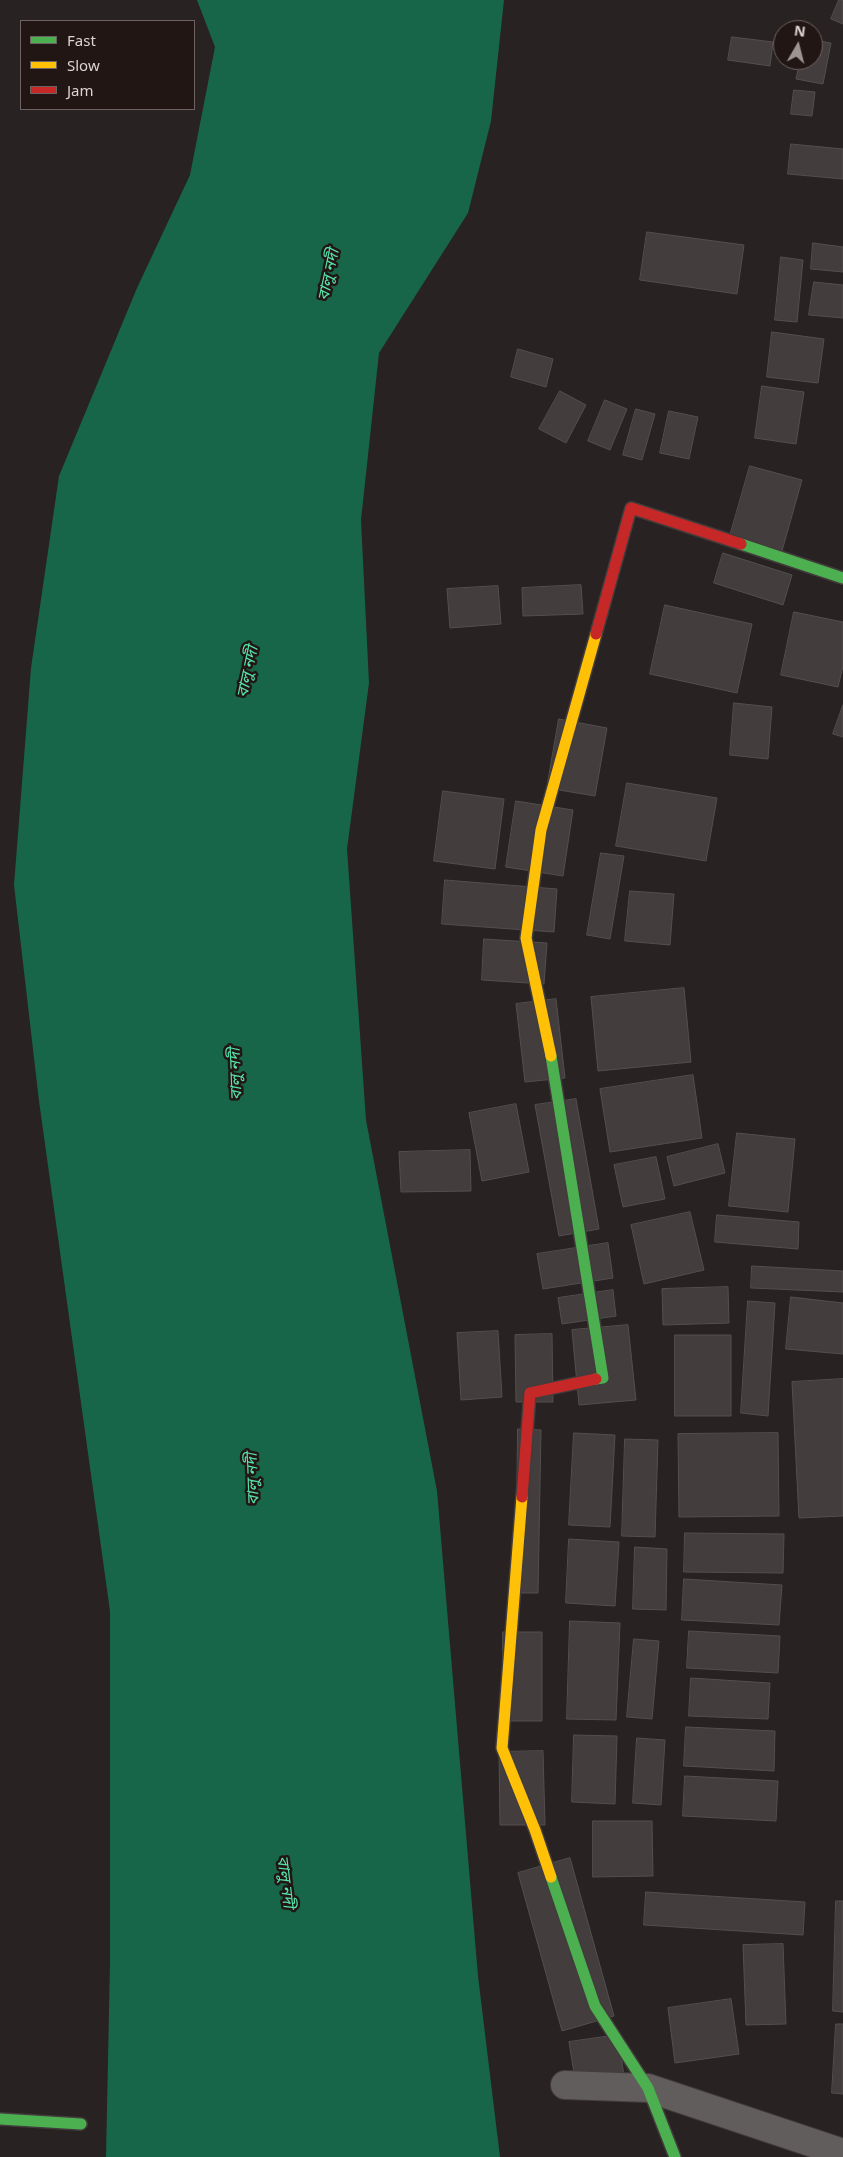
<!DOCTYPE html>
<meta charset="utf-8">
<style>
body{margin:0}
#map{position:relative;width:843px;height:2157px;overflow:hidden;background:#282222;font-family:"Noto Sans",sans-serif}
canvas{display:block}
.legend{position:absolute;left:20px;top:20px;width:175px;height:90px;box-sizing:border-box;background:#221615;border:1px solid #6c6261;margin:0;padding:6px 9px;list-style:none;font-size:15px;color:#dcd3d2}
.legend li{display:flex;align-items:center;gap:10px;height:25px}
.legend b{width:25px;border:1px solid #6c6261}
.north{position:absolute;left:773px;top:20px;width:50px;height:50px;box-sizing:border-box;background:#221615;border:1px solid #6c6261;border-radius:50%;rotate:8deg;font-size:14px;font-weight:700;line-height:20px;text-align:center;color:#dcd3d2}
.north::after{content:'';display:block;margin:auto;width:18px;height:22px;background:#9d9594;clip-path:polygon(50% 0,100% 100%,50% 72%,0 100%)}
</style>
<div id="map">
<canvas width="843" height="2157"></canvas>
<ul class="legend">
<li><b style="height:6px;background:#4caf50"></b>Fast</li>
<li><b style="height:6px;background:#ffc107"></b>Slow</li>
<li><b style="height:6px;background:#c62828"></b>Jam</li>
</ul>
<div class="north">N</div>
</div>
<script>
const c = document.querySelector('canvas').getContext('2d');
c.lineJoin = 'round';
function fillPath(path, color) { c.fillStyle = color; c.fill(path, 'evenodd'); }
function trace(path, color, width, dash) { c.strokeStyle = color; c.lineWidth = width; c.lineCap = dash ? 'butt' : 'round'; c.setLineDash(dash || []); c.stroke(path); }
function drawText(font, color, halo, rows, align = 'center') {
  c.font = font + ' "Noto Sans","Noto Sans Bengali",sans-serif'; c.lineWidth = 5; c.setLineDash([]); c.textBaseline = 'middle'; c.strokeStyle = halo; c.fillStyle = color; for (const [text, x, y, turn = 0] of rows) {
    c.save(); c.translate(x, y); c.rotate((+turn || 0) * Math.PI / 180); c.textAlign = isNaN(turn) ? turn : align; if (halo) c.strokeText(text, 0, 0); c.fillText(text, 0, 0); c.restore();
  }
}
fillPath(new Path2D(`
 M197,0H504L491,121L468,213L379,353L361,520L369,683L347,849L366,1120L437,1491L478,1976L500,2157H106L110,1963V1611L39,1101L14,885L31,668L59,476L137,288L190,175L215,47Z`), '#186649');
const building = new Path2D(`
 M839,0H843V24L831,19Z
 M732,37L773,42L770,66L728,60Z
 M813,40L831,43L823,84L796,79L800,60H813Z
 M794,90L815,92L812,116L791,114Z
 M791,144L843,149V179L788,174Z
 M647,232L744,245L737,294L640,280Z
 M813,243L843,247V272L811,269Z
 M781,257L803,260L797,322L775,320Z
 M814,282L843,285V318L809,315Z
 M772,332L824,339L818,383L767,377Z
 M518,349L553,359L546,387L511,377Z
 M762,386L804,392L796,444L755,438Z
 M560,391L586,405L566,443L539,429Z
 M605,400L627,409L610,450L588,441Z
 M636,409L655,414L642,460L623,455Z
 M669,411L698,417L689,459L660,453Z
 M750,466L802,480L780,558L728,543Z
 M723,553L792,575L783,605L714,583Z
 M581,585L583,614L523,616L522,588Z
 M498,586L501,624L450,628L447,589Z
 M665,605L752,624L737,693L650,674Z
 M794,612L843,622V666L838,687L781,675Z
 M734,703L772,707L768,759L730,755Z
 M843,705V737L833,734Z
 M559,719L607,728L595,796L547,788Z
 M627,783L717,798L706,861L616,846Z
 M443,791L504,799L495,869L434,861Z
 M516,801L573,810L563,876L506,867Z
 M601,853L624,856L610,939L587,935Z
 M445,880L557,889L554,932L442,924Z
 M630,891L674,894L670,945L625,941Z
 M484,939L547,943L544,984L482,980Z
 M684,988L691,1062L598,1071L591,997Z
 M556,999L565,1078L525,1082L516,1004Z
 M693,1075L702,1138L610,1152L600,1089Z
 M576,1099L599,1229L559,1236L535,1105Z
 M516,1104L529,1172L482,1181L469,1113Z
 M737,1133L795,1139L788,1212L729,1206Z
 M718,1144L725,1173L674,1186L667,1157Z
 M470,1150L471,1191L401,1192L399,1152Z
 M656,1157L665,1199L623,1207L614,1165Z
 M690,1212L704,1270L644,1284L631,1225Z
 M717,1215L799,1222L798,1249L715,1242Z
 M608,1243L613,1278L543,1289L537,1254Z
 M752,1266L843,1271V1292L751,1288Z
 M728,1287L729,1323L663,1325L662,1289Z
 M613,1290L616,1316L562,1324L558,1298Z
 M791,1297L843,1303V1354L786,1349Z
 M748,1301L775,1303L768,1416L741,1413Z
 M628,1325L636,1400L579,1405L572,1330Z
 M498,1331L502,1397L461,1400L457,1333Z
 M552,1334L553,1402H516L515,1335Z
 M675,1335H731V1416H675Z
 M843,1379V1516L799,1518L792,1382Z
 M518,1429L541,1430L538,1593H516Z
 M574,1433L615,1435L610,1527L569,1525Z
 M778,1433L779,1516L679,1517L678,1434Z
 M625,1439L658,1440L655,1537L622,1536Z
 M685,1533L784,1534L783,1573L684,1572Z
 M569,1539L619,1542L615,1606L566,1603Z
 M635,1547L667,1549L666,1610L633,1609Z
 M684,1579L782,1585L779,1625L682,1620Z
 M570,1621L620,1623L616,1720L567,1719Z
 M689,1631L780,1636L778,1673L687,1668Z
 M503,1632H542V1721H503Z
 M634,1639L659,1641L652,1719L627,1717Z
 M691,1678L770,1683L768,1719L689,1716Z
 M686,1727L775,1731L774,1771L684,1766Z
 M574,1735L617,1736L615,1804L572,1802Z
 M637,1738L665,1740L661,1805L633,1803Z
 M543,1751L545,1825H500L499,1752Z
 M685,1776L778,1781L776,1821L683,1816Z
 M593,1821H652L653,1876L593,1877Z
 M570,1858L614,2016L562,2031L518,1873Z
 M646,1892L805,1902L803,1935L644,1925Z
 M836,1901H843V2012L833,2011Z
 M783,1944L786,2024L746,2025L743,1945Z
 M731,1999L739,2054L675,2063L668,2008Z
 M836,2024H843V2094L832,2093Z
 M618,2035L626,2090L578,2097L569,2042Z`);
fillPath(building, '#433e3d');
trace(building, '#544f4f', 1);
const street = new Path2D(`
 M565,2085L648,2088L843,2153`);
const fast = new Path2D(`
 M741,544L843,578
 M551,1056L603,1378L596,1379
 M551,1877L595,2006L648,2088L675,2157
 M0,2119L81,2124`);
const slow = new Path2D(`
 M551,1056L526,938L541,830L596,634
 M522,1497L502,1748L535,1830L551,1877`);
const jam = new Path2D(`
 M596,634L631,508L741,544
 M522,1497L530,1393L596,1379`);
trace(street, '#423c3c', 30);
trace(fast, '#423c3c', 14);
trace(slow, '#423c3c', 14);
trace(jam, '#423c3c', 14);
trace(street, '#625d5d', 28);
trace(fast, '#4caf50', 11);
trace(slow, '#ffc107', 11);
trace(jam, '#c62828', 11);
drawText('italic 16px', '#55e5ab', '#221615', [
 ["বালু নদী",329,275,-78],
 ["বালু নদী",248,672,-78],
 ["বালু নদী",236,1074,-92],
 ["বালু নদী",253,1479,-92],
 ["বালু নদী",285,1882,83]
]);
</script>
